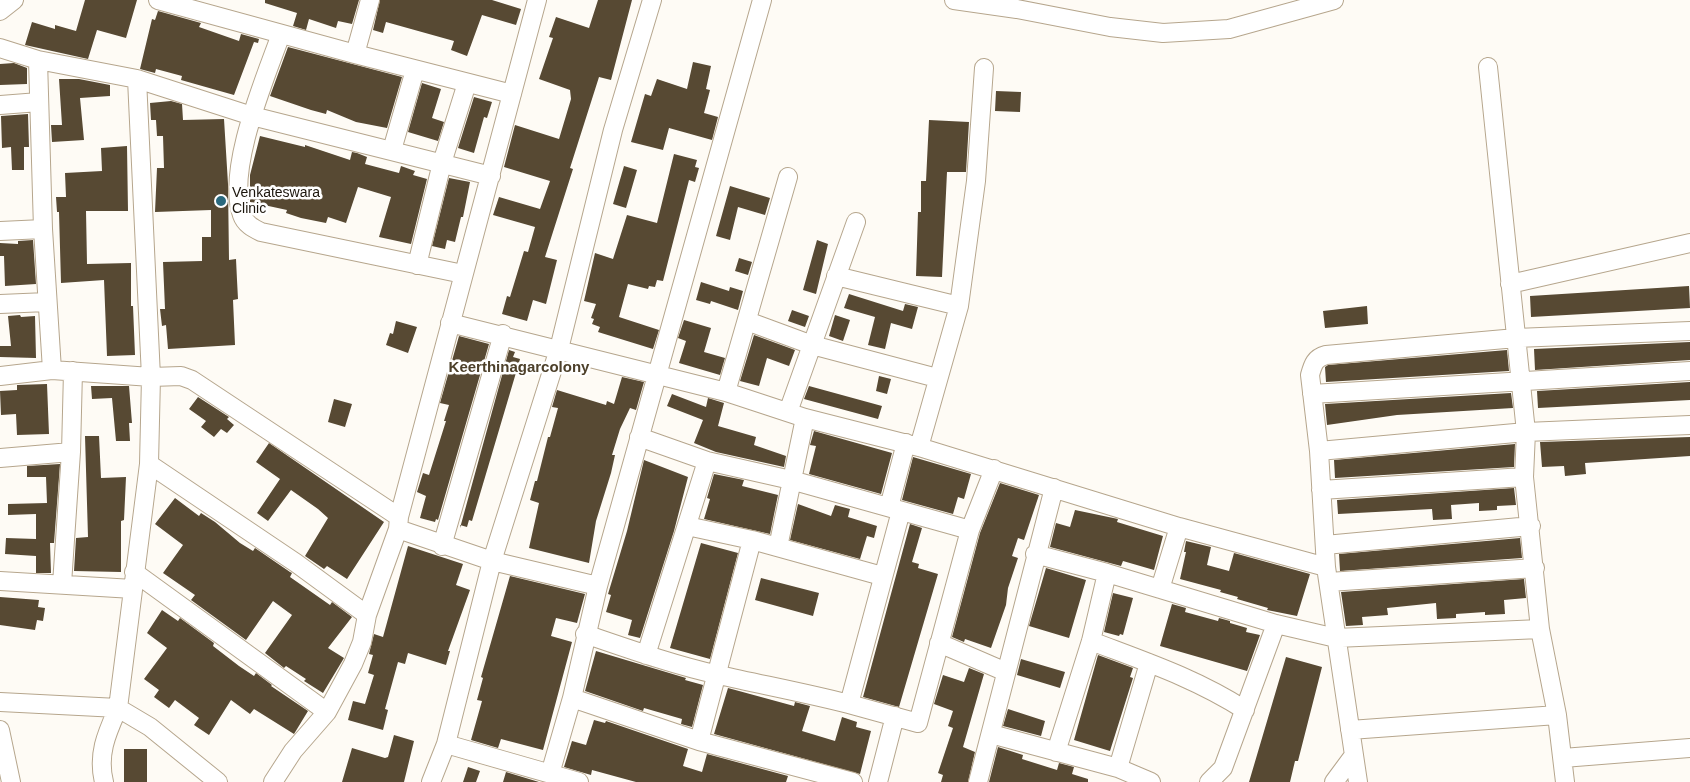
<!DOCTYPE html>
<style>
body{margin:0}
canvas{display:block;background:#fefbf5}
</style>
<canvas width="1690" height="782"></canvas>
<script>
const c = document.querySelector('canvas').getContext('2d');
c.lineJoin = 'round';
function fillPath(path, color) { c.fillStyle = color; c.fill(path, 'evenodd'); }
function trace(path, color, width, dash) { c.strokeStyle = color; c.lineWidth = width; c.lineCap = dash ? 'butt' : 'round'; c.setLineDash(dash || []); c.stroke(path); }
function drawText(font, color, halo, rows, align = 'center') {
  c.font = font + ' Arial,sans-serif'; c.lineWidth = 5; c.setLineDash([]); c.textBaseline = 'middle'; c.strokeStyle = halo; c.fillStyle = color; for (const [text, x, y, turn = 0] of rows) {
    c.save(); c.translate(x, y); c.rotate((+turn || 0) * Math.PI / 180); c.textAlign = isNaN(turn) ? turn : align; if (halo) c.strokeText(text, 0, 0); c.fillText(text, 0, 0); c.restore();
  }
}
fillPath(new Path2D(`
 M85,0H137L126,38L97,30L88,59L25,45L32,22L55,29V25L76,31Z
 M265,0H359L352,24L338,21L336,28L309,19L306,30L293,26L297,13L265,3Z
 M380,0H492L521,9L516,25L482,15L467,56L451,50L454,41L386,22L383,33L373,30Z
 M598,0H632L611,80L599,77L570,168L573,169L545,257L557,260L546,304L533,300L527,321L502,314L507,296L510,297L524,251L528,252L535,227L493,215L499,197L540,209L550,181L504,167L515,125L559,139L571,99L570,90L539,79L553,38L549,37L556,17L589,28Z
 M158,11L201,23L199,27L239,41L241,34L259,39L258,43L254,42L234,95L181,80L182,76L156,69L155,73L140,69L152,19L155,20Z
 M288,47L402,77L387,128L356,122L327,110L326,114L311,110L270,96Z
 M693,62L711,66L706,89L710,90L704,113L718,117L712,140L669,128L663,150L631,142L645,94L651,96L657,79L687,89Z
 M14,63L27,68V84L0,85V64Z
 M59,79H79L110,85V96L80,98L84,140L52,142L51,125H62Z
 M422,83L441,89L432,118L444,122L438,141L408,132Z
 M996,91L1021,92L1020,112L995,111Z
 M474,97L492,102L487,118L484,117L474,153L458,148Z
 M171,101L182,104L183,120L224,119L228,184L229,260L236,259L237,280L238,299L233,300L235,345L168,349L166,325L162,326L160,309H165L163,262L202,261V237H211V210L155,212L157,168H164L163,136H157L156,120H151L150,103Z
 M28,114L29,147H24V170H12L11,147L2,148L1,116Z
 M929,120L969,122L966,172H947L942,277L916,276L918,212H921V181H926Z
 M260,136L305,147V145L350,160L352,152L357,153L367,157L365,164L399,173L401,166L415,171L413,175L427,179L411,244L379,237L391,197L358,187L346,223L328,217L326,223L301,218L286,213L287,210L250,202V175Z
 M127,146L128,211H86L87,264L131,263V306H133L135,355L107,356L104,280L61,283L59,212H57L56,197H66L65,173L102,171L101,148Z
 M674,154L697,160L695,167L699,168L695,182L689,180L663,281L657,280L655,287L649,286L648,289L628,284L619,317L659,330L653,349L598,332L600,327L592,324L594,319L591,318L596,304L584,301L595,253L613,259L627,215L657,223Z
 M624,166L637,170L626,208L613,204Z
 M449,178L470,182L463,217H461L455,242L447,240L445,249L432,246Z
 M730,186L770,198L765,215L738,207L730,240L716,236Z
 M33,240L36,284L5,286L4,256H0V243L18,244V241Z
 M817,240L828,244L816,294L803,290Z
 M739,258L752,262L748,275L735,271Z
 M701,282L729,291L730,287L743,291L738,310L711,301L710,304L696,300Z
 M1689,286L1690,308L1531,317L1530,296Z
 M849,294L903,311L905,304L918,307L912,329L891,323L885,349L868,345L875,317L844,308Z
 M1367,306L1368,324L1325,328L1323,311Z
 M792,310L809,316L805,327L788,321Z
 M20,315L21,317L35,316L36,358L0,357V346H11L8,316Z
 M835,315L850,320L843,341L829,336Z
 M684,320L711,328L704,352L725,358L720,375L679,363L686,341L678,338Z
 M396,321L417,327L408,353L386,345L390,333L393,334Z
 M754,335L795,350L789,366L767,358L759,386L740,381Z
 M459,336L489,344L438,520L436,519L435,522L420,518L426,496L417,492L423,473L429,475L446,421H444L449,405L440,403Z
 M1690,342V360L1535,370L1534,349Z
 M509,350L515,352L513,357L520,359L518,366L472,521L469,520L467,527L460,525V528Z
 M1507,350L1509,371L1326,382L1325,367L1328,365Z
 M879,376L891,379L887,394L876,391Z
 M622,377L644,382L636,410L630,408L620,429L612,455H615L611,473L596,521L589,563L529,548L539,503L530,500L535,481H537L548,437H550L558,408L552,407L557,390L606,405L607,401L614,404Z
 M1690,382V400L1538,408L1537,391Z
 M47,384L49,434L17,435L16,414L1,415L0,391L17,390V385Z
 M91,386H129L132,423H129L130,441H116L112,398L92,399Z
 M809,386L882,406L878,419L804,399Z
 M1511,393L1513,408L1397,415L1327,425L1325,404Z
 M672,394L706,407L708,398L724,403L718,426L756,437L754,445L786,456L784,467L716,452L694,443L703,420L667,406Z
 M198,397L229,417L227,419L234,425L227,433L221,429L214,437L201,427L206,421L189,409Z
 M334,399L352,404L345,427L328,422Z
 M814,431L892,453L881,494L809,474L816,446L810,445Z
 M85,436H99L101,478L126,477L124,520L121,521V572L74,571L76,538L88,537Z
 M1690,437V456L1585,463L1586,474L1565,476L1564,466L1542,467L1540,442Z
 M269,443L384,522L347,579L327,566L324,569L305,556L328,518L318,509L291,490L268,521L257,513L280,479L256,462Z
 M1515,444L1514,467L1335,478L1334,460Z
 M913,457L971,474L964,499L958,497L953,514L902,500Z
 M644,460L688,477L674,531L640,638L628,635L632,620L606,612L611,595L608,594L627,531Z
 M60,464L54,543H50L51,573H36V556L5,554L6,538L36,539V514L8,515V504L47,503L46,477H27V466Z
 M714,474L744,480L742,486L778,495L770,534L704,519L710,499L707,498Z
 M1000,483L1039,495L1024,540L1018,538L1012,556L1018,558L1008,588L1006,605L991,648L965,639L964,642L952,637L980,533Z
 M1514,488L1516,505L1497,506V510L1479,511V503L1451,505L1452,519L1433,520L1432,509L1338,514L1337,500Z
 M175,498L199,516L201,513L215,522L240,543L253,551L255,548L290,572L292,573L290,577L330,605L332,602L352,617L328,648L344,658L323,693L304,681L306,679L286,666L284,668L265,653L292,615L273,601L246,640L191,600L195,595L163,573L183,545L155,524Z
 M798,504L831,516L835,505L850,509L848,517L877,526L874,538L867,536L860,559L790,540Z
 M1075,510L1118,519L1117,522L1163,536L1154,570L1123,561L1121,566L1050,547L1056,523L1070,527Z
 M910,524L922,528L912,562L919,564L918,568L938,574L899,707L863,697Z
 M1520,538L1522,558L1340,571L1339,554Z
 M1186,541L1211,547L1207,565L1229,571L1234,553L1310,574L1297,616L1267,610L1268,608L1237,599L1238,597L1220,592L1221,590L1180,579L1186,552H1184Z
 M701,543L738,553L710,659L670,648Z
 M408,546L463,564L456,585L470,590L448,651H450L446,665L408,653L405,664L398,662L385,709L388,710L383,730L348,720L353,701L365,704L374,675L368,673L373,655L369,654L374,634L383,637Z
 M1046,568L1086,580L1069,638L1029,626Z
 M510,576L585,594L577,623L556,618L551,636L572,642L543,750L501,739L498,748L471,740L482,701L477,700L483,678L481,677Z
 M761,578L819,593L813,616L755,600Z
 M1524,579L1526,598L1504,600L1505,614L1485,615V612L1456,614V618L1437,619L1436,603L1387,608L1388,615L1362,617L1363,625L1346,626L1341,592Z
 M1113,593L1133,598L1123,635L1120,634L1119,636L1104,632Z
 M0,597L39,600L38,607L45,608L43,621L37,620L35,630L0,625Z
 M1172,604L1186,608L1185,612L1218,621L1219,618L1230,621V623L1247,628L1246,632L1260,635L1247,671L1160,646Z
 M162,610L178,621L180,618L214,643L213,646L239,666L254,676L256,673L272,685L271,686L308,711L294,734L254,709L250,714L231,700L209,735L194,725L199,718L175,700L169,708L154,697L159,690L144,679L167,648L147,633Z
 M596,651L686,678L685,680L703,685L692,727L681,724L682,719L644,708L643,711L585,691Z
 M1098,655L1133,668L1130,677L1133,678L1110,751L1074,740Z
 M1286,657L1322,667L1298,761H1295L1290,782H1249Z
 M1021,659L1065,672L1060,688L1017,675Z
 M969,668L984,674L963,747L975,752L968,782H941L943,775L938,773L953,728L948,726L953,711L934,704L943,675L964,682Z
 M728,688L794,706L795,702L810,706L802,731L835,741L842,717L857,722L856,727L871,731L860,774L714,734Z
 M1008,709L1045,721L1041,736L1003,726Z
 M594,720L605,723L606,721L688,749L683,766L702,772L707,754L788,776L786,782H636L592,770L591,775L564,767L572,741L586,745Z
 M394,735L414,741L404,782H342L352,748L385,758L388,757Z
 M998,747L1023,755L1022,759L1057,770L1059,763L1074,767L1072,774L1088,779V782H989Z
 M124,749H147V782H124Z
 M468,767L480,771L476,782H463Z
 M506,772L539,782H503Z`), '#574933');
const street = new Path2D(`
 M158,0L355,54L512,94
 M954,0L1017,9L1110,27L1163,33L1229,29L1334,0
 M0,11L14,0
 M281,34C265,79 226,169 242,215C245,224 253,228 261,232L463,274
 M0,48L38,60L137,79L252,116L491,176
 M355,54L370,0
 M38,60L43,229L52,370
 M1488,67L1526,432L1524,477L1540,629L1557,715L1565,782
 M0,105L39,102
 M392,150L415,70
 M0,231L43,229
 M417,265L442,163L467,83
 M836,276L959,306
 M1510,284L1690,243
 M0,304L47,302
 M747,321L812,345L937,378
 M450,323L726,392L805,418L919,447L1179,527L1326,567
 M0,376L52,370L151,377L181,376L192,380L399,517
 M726,392L788,177
 M1312,394L1690,371
 M788,412L856,222
 M639,437L707,461L791,480L970,530
 M919,447L959,306L976,181L984,68
 M1319,451L1526,432L1690,425
 M0,458L71,452
 M149,464L296,563L367,615
 M1321,490L1524,477
 M889,507L906,443
 M901,511L849,704L918,723L970,530L994,469
 M687,526L752,540L882,576
 M398,529L492,561L598,586
 M1325,545L1531,526
 M442,546L503,334
 M778,547L805,418
 M1035,554L1107,573L1276,624L1336,638L1540,629
 M134,572L327,712
 M0,581L133,589
 M1329,582L1535,568
 M62,584L71,452L73,371
 M1160,589L1179,527
 M585,634C629,649 674,665 719,675C763,685 806,693 849,704
 M1091,641C1146,662 1195,678 1245,710
 M939,643L1006,672
 M646,655L707,461
 M572,698L699,741L853,782
 M0,702L118,708L150,727L218,782
 M0,730L11,782
 M1350,730L1557,715
 M991,734L1118,768L1151,782
 M699,741L752,540
 M446,744L579,782
 M1056,752L1091,641L1107,573
 M1563,758L1690,748
 M1118,768L1149,663
 M550,774L572,698L598,586L762,0
 M104,782C97,754 107,733 118,708L149,464L151,377L137,79
 M273,782L293,751L327,712L353,664L362,642L367,615L398,529L399,517L537,0
 M431,782L446,744L492,561L559,349L613,130L652,0
 M878,782L895,716
 M978,782L1054,488
 M1209,782L1223,768L1276,624
 M1334,782L1354,755
 M1358,782L1326,567L1319,451L1310,375C1313,364 1315,358 1326,355L1516,338L1690,331`);
trace(street, '#b6a68d', 20);
trace(street, '#fff', 18);
for (const [x, y, r, color] of [
 [221,201,6,"#2a697e"]
]) { const dot = new Path2D(); dot.arc(x, y, r, 0, 2 * Math.PI); c.fillStyle = color; c.fill(dot); trace(dot, '#fff', 2); }
drawText('14px', '#1b150c', '#fff', [
 ["Venkateswara",232,193],
 ["Clinic",232,209]
], 'left');
drawText('bold 15px', '#4d402a', '#fff', [
 ["Keerthinagarcolony",519,368]
]);
</script>
